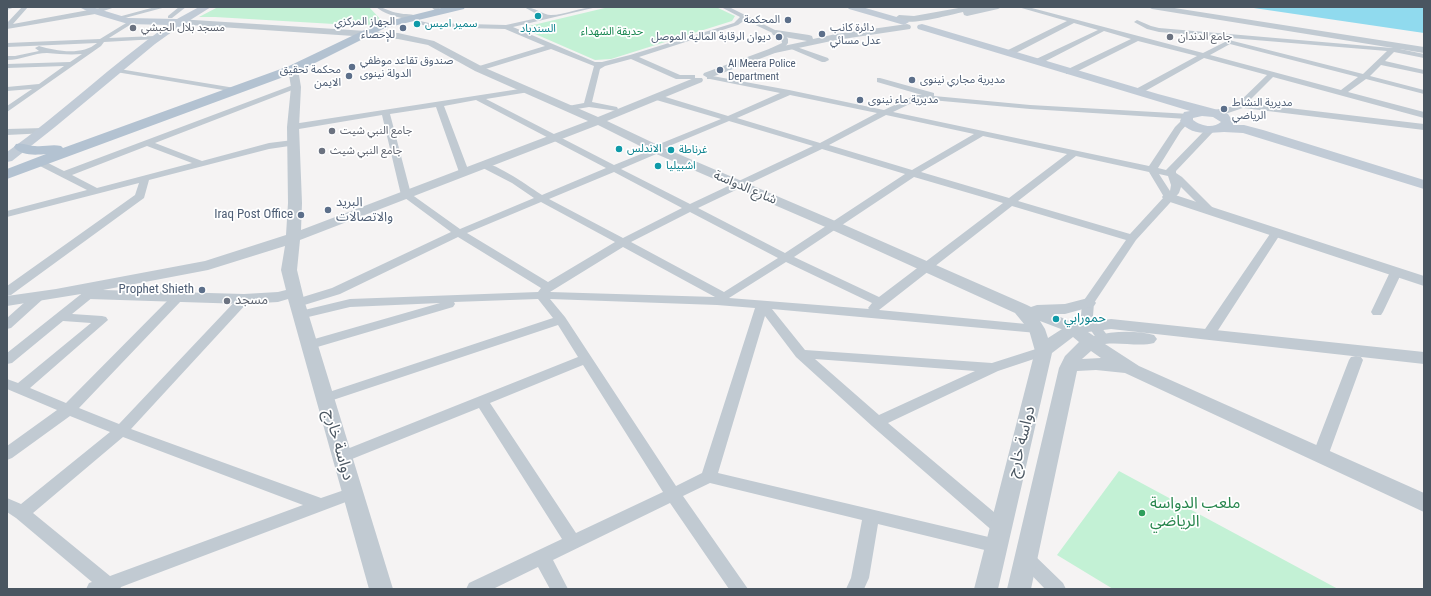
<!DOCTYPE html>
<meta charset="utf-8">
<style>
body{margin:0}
#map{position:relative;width:1431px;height:596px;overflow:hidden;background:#f5f3f3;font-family:"Roboto Condensed",sans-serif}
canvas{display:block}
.frame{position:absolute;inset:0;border:8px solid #4a5661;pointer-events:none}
</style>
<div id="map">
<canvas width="1431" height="596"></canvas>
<div class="frame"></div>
</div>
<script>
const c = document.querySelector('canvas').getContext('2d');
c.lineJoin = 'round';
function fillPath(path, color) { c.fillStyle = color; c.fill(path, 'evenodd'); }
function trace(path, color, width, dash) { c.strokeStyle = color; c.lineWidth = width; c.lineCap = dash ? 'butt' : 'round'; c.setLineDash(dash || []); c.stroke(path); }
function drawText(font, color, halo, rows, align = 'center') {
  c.font = font + ' "Roboto Condensed","Noto Sans Arabic",sans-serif'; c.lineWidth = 3.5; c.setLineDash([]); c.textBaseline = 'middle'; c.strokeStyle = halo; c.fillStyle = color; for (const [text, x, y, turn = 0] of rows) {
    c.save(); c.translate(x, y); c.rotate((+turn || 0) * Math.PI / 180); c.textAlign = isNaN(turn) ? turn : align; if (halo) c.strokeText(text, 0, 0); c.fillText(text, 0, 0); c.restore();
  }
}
fillPath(new Path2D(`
 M218,7H369L383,22L368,26L215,17H199Z
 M609,7H716L735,16L732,21L611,59L595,60L526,30L529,26Z
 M1119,471L1338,589H1113L1057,555Z`), '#c3f1d5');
fillPath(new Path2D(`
 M1247,7H1424V33Z`), '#90daee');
fillPath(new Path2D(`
 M7,7H15L7,10Z
 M22,7H28L13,24L105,7H115L95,14L7,29V23Z
 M155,7H166L121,19L118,17Z
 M179,7H186L172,18H168V16Z
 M376,7C385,7 390,12 398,13C405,15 413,13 418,17C409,23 384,14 376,7Z
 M431,7H438L442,11L437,12Z
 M524,7C535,7 543,15 551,15C565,15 580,7 597,7L513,27L595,62H602L630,55L734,23L740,17L721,7H729L785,35L788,39V43C784,49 777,54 769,53V49L782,43L781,37L745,20L738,25L639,57L680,75H695V79H676L631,59L605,66L600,69L592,102L617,107L618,109L617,111L589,107L571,110L567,108L568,106L584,103L594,66L551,49L479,71L475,69L476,67L545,46L505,29L429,27L417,23L420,21L429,23L506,25L542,17Z
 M1018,7H1028L1203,53L1229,40L1363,74L1387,51L1159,32L1147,29L1134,22L1137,20L1151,26L1159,28L1392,48L1399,47L1400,49L1424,54V58L1394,52L1385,61L1424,70V74L1381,65L1370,76L1424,90V94L1366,79L1348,92L1424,112V118L1273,77L1247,103L1424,124V130L1243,108L1228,113L1209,115L1208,113L1209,111L1235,106L1267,75L1204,58L1140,94H1134V90L1197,56L1138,41L1072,74H1066V70L1131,39L1104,31L1040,64H1034V60L1098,30L1074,23L1012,55H1006V51L1067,21ZM1230,44L1358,77L1341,90L1210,55Z
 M131,20L133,21V23L109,38L155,36L158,38L157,39L104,42L101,46L7,112V106L32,89L7,91V87L39,84L64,66L7,68V64L70,62L82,54C70,55 59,54 47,53C34,53 21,60 7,60V56H15L39,51L35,48L39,46C56,51 82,56 97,43L7,47V43L100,39Z
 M791,45L828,58L829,60L825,62H822L789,48L787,47Z
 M113,68L235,88L239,90L235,92L116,72L112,70Z
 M707,75L789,90L884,110L916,95H922L877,82V78H880L934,93V96L1030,105L1190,114L1191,116L1187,119L1030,109L920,99L893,112L1149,166L1175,127L1183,119H1189L1190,121L1181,131L1158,168L1166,170L1207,128H1213L1214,130L1213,132L1176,171V173L1182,177L1216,211L1215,213H1207L1181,187L1179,193L1136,240L1094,303L1093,316L1110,339L1109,342L1104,343L1099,342L1081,316L1082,303L1126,240L1012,206L879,310L1037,325L1041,326L1043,329L1041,332L1037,333L772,309L805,350L992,363L1039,348L1044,347L1049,348L1051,351L1049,354L998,371L888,423L1007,523L1009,528L1007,533L1001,535L995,533L872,426L796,357L765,316L718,473L997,539L1003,541L1005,546L1003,551L997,553L878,524L869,578L864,589H846L851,578L862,520L710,483L683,496L748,589H729L670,503L553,560L568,589H550L538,567L493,589H466L469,583L562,539L479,408L347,461L342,463L337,461L334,457L337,453L578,357L558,325L330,401L325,403L320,401L318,398L320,395L553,318L538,299L454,302L455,304L453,307L314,348L309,349L304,348L303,345L304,342L440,303L350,307L300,319L296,318L294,315L296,312L350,299L538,292L541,288L458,237L340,294L301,306H293L291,303L293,300L332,288L451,232L401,195L382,115L293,130L289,127L293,124L526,88H529V92L486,99L614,165L651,150L652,147L721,119L653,99V95H659L728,116L780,93L710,79H707ZM790,95L877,113L820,143L737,118ZM476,100L606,168L542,195C531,188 492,160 481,163L479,165L481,167L512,183L534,198L460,229L411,194L390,114L436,107L459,172L464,175L469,172L444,106ZM886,115L974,134L912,170L829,145ZM729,121L813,146L690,204L621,169L661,152L662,149ZM983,136L1067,154L1009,198L921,172ZM822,149L905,174L785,253L698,208ZM1076,156L1149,172L1164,197L1130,234L1018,201ZM614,172L682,208L623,238L549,199ZM1159,174L1168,176L1171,185L1170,191ZM914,177L1003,203L879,297L794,257ZM541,202L615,242L548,282L467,233ZM690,212L778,258L724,292L631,242ZM623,247L715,297L550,292ZM786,262L872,303L868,308L869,309L729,298ZM550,299L717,305L755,308L702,473L676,486L565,317ZM815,359L975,371L879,415ZM583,365L663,492L576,533L490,403Z
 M293,85H296L300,87L155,143L202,161L269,143L293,140L297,143L296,145L269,149L149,180L144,198L11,295L7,296V286L135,195L139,183L7,217V211L87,190L36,164L34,162L36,160H42L64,171ZM147,146L192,163L97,188L72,175Z
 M44,128L48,131L47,133L7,135V129Z
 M1276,230L1281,233L1213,338H1203L1202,335L1203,332L1272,231Z
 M1396,269L1400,270L1402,272L1383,312L1381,315H1373L1371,312L1390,272L1392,270Z
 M89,290L93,291L95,294L93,297L72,314L102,316L106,317L108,320L30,388L66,403L173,295H181L183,298L181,301L79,408L119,424L240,296H248L250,299L248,302L131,429L321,498L353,487L359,489L361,493L359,497L121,587L120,589H86L89,583L92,582L16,518L7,512V498L21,504L110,432L70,416L12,458L7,460V446L57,410L7,389V379L18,383L91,323L63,321L12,363L7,364V353L85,291ZM123,437L303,505L110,576L33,513Z
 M39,292L43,293L45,296L43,299L11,328L7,329V318L35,293Z
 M1356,356L1361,357L1363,360L1328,456L1325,460L1320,462L1315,460L1312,456L1349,360L1351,357Z
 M1026,551L1032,553L1063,583L1066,589H1045L1020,563L1017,558L1020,553Z`), '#c1cad2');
fillPath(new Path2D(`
 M964,7H1002L998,9L967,16L964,15L963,12C949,15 905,28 895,18L899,15L914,16Z
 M1148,7H1168L1424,47V53L1152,9Z
 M178,19L398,33L434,41L483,67L598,117L694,78H702L703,80L702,82L607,121L662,147L840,223L1027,305L1031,307L1037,305L1065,304L1088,298L1094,300L1096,303L1094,306L1065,314H1053L1077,324L1111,319L1424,352V364L1111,329L1088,332L1094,336C1113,331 1135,330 1154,335L1157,339L1154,343C1140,347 1121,342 1105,344L1139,366L1424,493V512L1125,373L1096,370L1077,371L1031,589H1007L1059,368L1065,356L1079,342L1073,337L1052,353L998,589H974L1035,351L1029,330L1015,313L830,229L654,153L598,125L300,240L297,270L305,303L393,589H369L288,299L278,302L244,304L89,299L83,297L81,294L7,306V296L56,289L205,261L286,235L288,203L287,127L291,87L288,69L289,67L293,66L298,69L301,87L299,127L302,203L301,230L588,121L475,71L428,45L398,39L175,24L174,22ZM285,246L281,270L286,290L278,292L244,294L103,290L208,270ZM1040,321L1061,329H1062L1048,338L1045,329ZM1091,351L1101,358L1082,359Z
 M907,24L910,25L911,27L910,29L836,40L775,53L712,77L708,78L703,75L704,73L769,49L807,41L773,35L772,33L776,30L809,35L812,36L813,39L836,34Z
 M1169,193L1424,276V286L1164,200L1162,197L1164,194Z`), '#c1cad2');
fillPath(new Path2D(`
 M79,7H92L128,18L177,19L199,7H211L176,29L155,44L55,127L12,161L7,162V152C63,112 112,64 168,25L128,24L91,13Z
 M847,7H862L907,20L909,22L904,25L849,9Z
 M922,24L1158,94L1222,111L1228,114L1234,123L1233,125H1244L1263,130L1424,180V189L1243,133C1237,133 1230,132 1224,132C1209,133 1190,136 1180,121L1184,112L1190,111L918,29L917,27L918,25ZM1202,116L1213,117L1221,122C1213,129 1201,126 1193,120V118Z`), '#c1cbd6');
fillPath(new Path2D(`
 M445,7H465L464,9L385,28L297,72L7,179V169L46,154C36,155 20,156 14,147L16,144C23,142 28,146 35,146C44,147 52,144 61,146L63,148L289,66L377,24Z`), '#b3c2d1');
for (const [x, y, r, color] of [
 [538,16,4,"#0f9aa8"],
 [788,20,4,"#5c6f8a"],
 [417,24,4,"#0f9aa8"],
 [133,28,4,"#6b7280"],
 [403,28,4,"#5c6f8a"],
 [822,34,4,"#5c6f8a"],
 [779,37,4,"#5c6f8a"],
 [1170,37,4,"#6b7280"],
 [352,67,4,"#5c6f8a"],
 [720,70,4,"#5c6f8a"],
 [349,76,4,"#5c6f8a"],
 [912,80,4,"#5c6f8a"],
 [860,100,4,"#5c6f8a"],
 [1224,109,4,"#5c6f8a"],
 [332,131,4,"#6b7280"],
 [619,149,4,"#0f9aa8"],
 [671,150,4,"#0f9aa8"],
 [322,151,4,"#6b7280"],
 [658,166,4,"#0f9aa8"],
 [328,210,4,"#5c6f8a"],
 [301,215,4,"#5c6f8a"],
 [202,290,4,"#5c6f8a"],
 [227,301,4,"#6b7280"],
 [1056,319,4,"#0f9aa8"],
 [1142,513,4,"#2e9e5b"]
]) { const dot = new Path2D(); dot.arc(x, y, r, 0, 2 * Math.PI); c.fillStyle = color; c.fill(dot); trace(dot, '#fff', 1.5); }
drawText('11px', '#4e5e75', '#fff', [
 ["المحكمة",780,20,"right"],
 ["الجهاز المركزي",395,22,"right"],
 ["للإحصاء",395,35,"right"],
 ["دائرة كانب",830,28],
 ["عدل مسائي",830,41],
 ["ديوان الرقابة المالية الموصل",771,37,"right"],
 ["صندوق تقاعد موظفي",360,61],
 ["الدولة نينوى",360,74],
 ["Al Meera Police",728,64],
 ["Department",728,77],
 ["محكمة تحقيق",341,70,"right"],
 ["الايمن",341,83,"right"],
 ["مديرية مجاري نينوى",920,80],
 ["مديرية ماء نينوى",868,100],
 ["مديرية النشاط",1232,103],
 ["الرياضي",1232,116]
], 'left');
drawText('11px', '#0d838f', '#fff', [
 ["سمير اميس",425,24],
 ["السندباد",538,29,"center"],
 ["الاندلس",627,149],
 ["غرناطة",679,150],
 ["اشبيليا",666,166]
], 'left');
drawText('11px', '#5b616d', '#fff', [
 ["مسجد بلال الحبشي",141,28],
 ["جامع الدندان",1178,37],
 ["جامع النبي شيت",340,131],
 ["جامع النبي شيث",330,151]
], 'left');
drawText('11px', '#17864f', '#fff', [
 ["حديقة الشهداء",612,32]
]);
drawText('13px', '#4a5661', '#fff', [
 ["شارع الدواسة",745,188,23]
]);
drawText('13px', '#4e5e75', '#fff', [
 ["البريد",336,203,"left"],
 ["والاتصالات",336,218,"left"],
 ["Iraq Post Office",293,215],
 ["Prophet Shieth",194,290]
], 'right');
drawText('13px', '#5b616d', '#fff', [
 ["مسجد",235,301]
], 'left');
drawText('13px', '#0d838f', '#fff', [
 ["حمورابي",1064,319]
], 'left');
drawText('16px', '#4a5661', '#fff', [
 ["دواسة خارج",1022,442,-76],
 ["دواسة خارج",338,445,74]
]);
drawText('16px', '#27864d', '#fff', [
 ["ملعب الدواسة",1150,504],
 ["الرياضي",1150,522]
], 'left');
</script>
